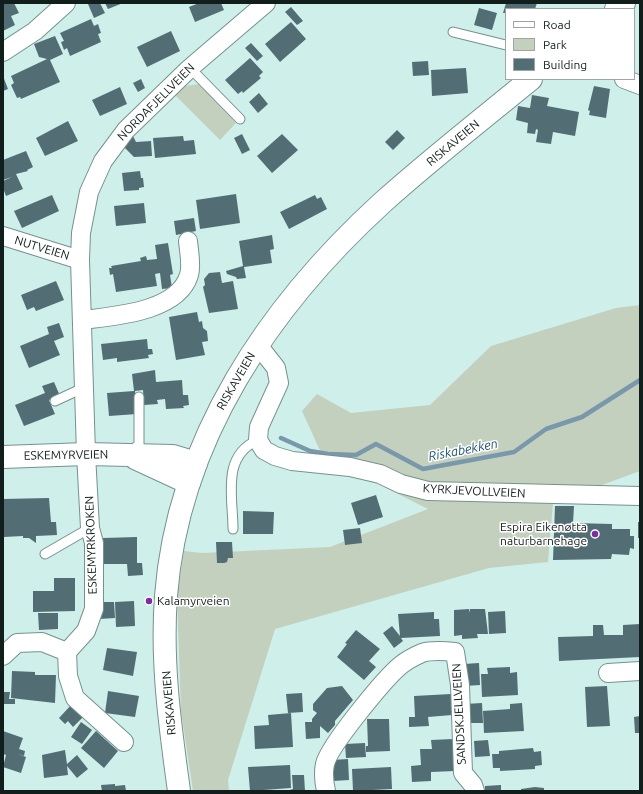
<!DOCTYPE html>
<meta charset="utf-8">
<style>
body{margin:0}
#map{position:relative;width:643px;height:794px;overflow:hidden;background:#cfefea;font-family:Ubuntu,sans-serif}
canvas{display:block}
.frame{position:absolute;inset:0;border:4px solid #121e1c;pointer-events:none}
.legend{position:absolute;left:505px;top:8px;width:130px;height:72px;box-sizing:border-box;background:#fff;border:1px solid #a0a5a4;margin:0;padding:5px 7px;list-style:none;font-size:12px;color:#121e1c}
.legend li{display:flex;align-items:center;gap:8px;height:20px}
.legend b{width:20px;border:1px solid #a0a5a4}
</style>
<div id="map">
<canvas width="643" height="794"></canvas>
<div class="frame"></div>
<ul class="legend">
<li><b style="height:5px;background:#fff"></b>Road</li>
<li><b style="height:11px;background:#c4d0be"></b>Park</li>
<li><b style="height:11px;background:#526e74"></b>Building</li>
</ul>
</div>
<script>
const c = document.querySelector('canvas').getContext('2d');
c.lineJoin = 'round';
function fillPath(path, color) { c.fillStyle = color; c.fill(path, 'evenodd'); }
function trace(path, color, width, dash) { c.strokeStyle = color; c.lineWidth = width; c.lineCap = dash ? 'butt' : 'round'; c.setLineDash(dash || []); c.stroke(path); }
function drawText(font, color, halo, rows, align = 'center') {
  c.font = font + ' Ubuntu,sans-serif'; c.lineWidth = 3; c.setLineDash([]); c.textBaseline = 'middle'; c.strokeStyle = halo; c.fillStyle = color; for (const [text, x, y, turn = 0] of rows) {
    c.save(); c.translate(x, y); c.rotate((+turn || 0) * Math.PI / 180); c.textAlign = isNaN(turn) ? turn : align; if (halo) c.strokeText(text, 0, 0); c.fillText(text, 0, 0); c.restore();
  }
}
fillPath(new Path2D(`
 M199,84L236,123L220,140L174,94L185,86Z
 M640,305V471L553,503L548,562L489,568L275,629L228,780L229,791H193L181,711L177,595L184,551L202,553L330,547L428,509L376,483L328,468L302,411L317,394L351,413L430,405L491,346L616,308Z`), '#c4d0be');
trace(new Path2D(`
 M281,438L310,451L328,454L356,455L376,444L423,469L514,452L546,429L582,417L640,380`), '#7998ac', 4.5);
fillPath(new Path2D(`
 M3,3H14L19,13L11,16L15,25L3,31Z
 M90,3H100L105,13L94,18L88,4Z
 M105,3H123L108,9Z
 M199,3H221L224,10L195,22L189,7Z
 M506,3H537L535,9H506V13H503Z
 M291,7L303,21L297,25L285,12Z
 M479,8L497,13L492,30L474,25Z
 M91,19L94,26L98,24L101,33L98,34L101,42L70,56L67,48L64,50L61,42L64,41L60,33Z
 M291,22L306,39L280,62L265,44Z
 M171,31L180,51L147,67L137,47Z
 M55,36L63,54L50,60L60,82L21,99L20,97L17,98L11,85L14,83L11,76L47,59L39,57L34,44Z
 M251,43L263,56L257,61L245,48Z
 M250,58L263,72L259,76L261,78L243,93L242,91L238,94L225,80Z
 M428,61L429,75L413,76L412,62Z
 M466,68L468,93L432,96L431,70Z
 M3,76L8,89L3,91Z
 M141,79L145,88L138,92L133,83Z
 M594,86L610,89L606,118L589,115L590,111L588,110Z
 M120,87L127,104L100,116L92,100Z
 M259,93L268,104L258,113L249,102Z
 M532,95L549,98L547,106L579,112L575,136L553,132L551,144L536,142L538,130L536,129L535,134L527,133L528,123L516,120L518,106L530,108Z
 M68,121L78,141L45,156L36,138Z
 M397,130L405,138L393,150L385,142Z
 M242,134L250,150L242,154L234,138Z
 M282,134L298,150L272,173L257,156Z
 M133,136L136,142L151,141L152,156L134,157L124,147Z
 M183,136L184,141L194,140L196,154L155,158L153,138Z
 M26,151L33,167L27,170L28,171L16,174L23,189L6,196L3,188V181L12,177L3,180V160Z
 M140,171L141,178H143L144,187L139,188V190L124,191L122,173Z
 M236,194L240,223L200,229L196,200Z
 M52,195L59,211L22,228L14,211Z
 M315,195L317,199L321,197L327,209L289,229L280,212Z
 M144,203L146,223L116,226L114,206Z
 M194,218L196,231L176,235L174,221Z
 M272,235L274,249L270,250L272,263L244,267L246,278L237,279L236,277L227,274L226,271L243,266L239,241Z
 M168,243L173,274L170,275L172,288L162,289L160,273L155,274L157,286L116,292L113,274L110,275L109,268H112L111,266L141,261L140,258L146,256L147,260L157,259L155,245Z
 M220,272L222,283L233,281L238,309L209,313L203,287L205,285L204,279L209,273Z
 M56,281L64,300L36,311L34,307L27,310L21,295Z
 M197,312L199,322L202,321L203,328L207,331L208,341L202,342L205,355L176,360L169,317Z
 M59,323L64,337L54,341L60,355L29,368L20,346L49,334L47,327Z
 M147,339L148,349H152L153,354L148,355L149,358L117,362V358L103,360L101,344Z
 M155,370L156,382L182,380L183,395H188L189,405L183,406L184,408L166,409L165,399L157,400L158,404L144,405L143,390L135,391L137,414L109,416L107,393L134,391L132,374Z
 M54,382L60,396L49,400L55,414L24,426L15,405L45,393L42,386Z
 M376,495L383,517L358,525L351,503Z
 M49,498L51,522H56L57,535L36,536V543L29,538H23V536L4,537L3,541V499Z
 M555,506H574L573,523L612,524V529H630V536H634V549L630,548L629,555L612,554L611,559L553,560Z
 M243,511L274,512L273,534H243Z
 M638,522H640V538H638Z
 M360,528L362,543L345,545L343,530Z
 M137,537V563H142L143,575L128,576L127,564H104L103,538Z
 M216,542H232L233,558H228L227,562L224,563H217Z
 M54,578H75V611L33,612V591H54Z
 M134,601L135,626L116,627L115,602Z
 M99,602H114L115,618L99,619Z
 M469,609V613L470,609H485L488,634H477L478,638L462,639V635L454,636V610Z
 M505,611L506,633L489,634L488,612Z
 M434,612V619H439L440,636L401,638L403,641L394,648L383,633L392,626L400,636L398,614Z
 M38,613H58V629L39,630Z
 M640,624V657L559,661L558,637L593,636V625H603L604,635H623V625Z
 M356,630L380,649L369,661L376,667L364,680L337,657L347,644L345,643Z
 M107,648L137,652L133,676L103,670Z
 M479,663L480,685L465,686L464,664Z
 M510,667V673L517,672L518,695L482,697L481,674H488L487,668Z
 M12,671L35,672V675H56L55,703L11,698Z
 M342,686L353,700L335,721V725L328,733L320,726V738L306,739L305,722H312V719L317,713L313,710V704L327,688Z
 M607,686L610,726L587,727L585,687Z
 M108,691L139,696L135,717L105,713Z
 M3,692H10L9,699H15V704H3Z
 M302,693L303,712L288,713L286,694Z
 M451,694L452,715L428,717L429,726L409,727V717H415L414,696Z
 M482,703L483,723H466L465,704Z
 M522,703L524,731L484,733L483,711L510,709V704Z
 M72,704L84,716L73,727L68,721L65,724L59,718Z
 M291,713L293,747L255,749L254,726L269,725L268,715Z
 M640,716V733H635L634,717Z
 M367,719H389L390,751L366,752V746H368Z
 M81,722L92,730L82,744L71,737Z
 M3,731L23,738L19,749L25,751L24,756L17,754L26,757L21,773L3,767L6,755L3,754Z
 M96,731L118,751L104,768L81,748Z
 M453,739L455,771L431,772V781L412,782L411,766L421,765L420,749H432L431,740Z
 M488,740L490,756L475,757L474,741Z
 M365,743L366,757L346,758L345,744Z
 M533,748L534,752L541,751L542,765L535,766V769L500,771V768H493L492,754H499V751Z
 M65,750L67,764L77,755L88,769L77,778L67,766L68,775L44,778L42,755Z
 M348,759L349,780L333,781L332,760Z
 M290,765L291,788L250,791L248,767Z
 M391,767L392,789L353,791L352,769Z
 M292,775H304L305,791H286L293,789Z
 M115,784V786L125,785L126,791H102L101,785Z
 M501,785V791H485V786Z
 M535,787L544,788V791H521V789Z`), '#526e74');
const service = new Path2D(`
 M453,32L506,45
 M190,68L240,119
 M55,401L83,388
 M131,452L139,444V397
 M233,529C233,497 221,456 258,440
 M45,554L90,528`);
const minor = new Path2D(`
 M3,52L35,31L66,3
 M624,79L640,85
 M3,236L80,260
 M83,320C114,316 178,312 189,275C192,265 189,252 188,241
 M258,345L276,368L279,383L259,427L258,440L264,450L275,456L292,461L350,467L380,474L401,484L428,491L640,496
 M3,656L17,643L42,642L67,652
 M608,673L640,671
 M124,742L75,698L68,676L67,652L86,631L94,609V543L90,528L86,454L80,260L81,233L89,192L103,161L126,130L190,68L266,3
 M326,791C324,782 323,773 325,764C329,746 385,678 401,665C406,661 415,656 422,653C431,650 445,651 455,652L460,685L463,773L473,785L475,791`);
const tertiary = new Path2D(`
 M3,457L86,454L173,456L196,463
 M135,458L189,483`);
const secondary = new Path2D(`
 M616,9L624,3
 M179,791C170,726 161,661 166,596C178,439 270,305 383,202C431,159 481,120 531,79`);
trace(service, '#75928e', 11);
trace(minor, '#75928e', 20);
trace(tertiary, '#75928e', 24);
trace(secondary, '#75928e', 24);
trace(service, '#fff', 9);
trace(minor, '#fff', 18);
trace(tertiary, '#fff', 22);
trace(secondary, '#fff', 22);
for (const [x, y, r, color] of [
 [595,534,4,"#7c2d9e"],
 [149,601,4,"#7c2d9e"]
]) { const dot = new Path2D(); dot.arc(x, y, r, 0, 2 * Math.PI); c.fillStyle = color; c.fill(dot); trace(dot, '#fff', 1.5); }
drawText('12px', '#121e1c', '#fff', [
 ["NORDAFJELLVEIEN",156,102,-45],
 ["RISKAVEIEN",453,143,-40],
 ["NUTVEIEN",42,248,17],
 ["RISKAVEIEN",236,381,-60],
 ["ESKEMYRVEIEN",66,455,-1],
 ["KYRKJEVOLLVEIEN",474,491,3],
 ["ESKEMYRKROKEN",91,545,-92],
 ["RISKAVEIEN",169,703,-95],
 ["SANDSKJELLVEIEN",459,714,-93]
]);
drawText('12px', '#121e1c', '#fff', [
 ["Espira Eikenøtta",587,527],
 ["naturbarnehage",587,541],
 ["Kalamyrveien",157,601,"left"]
], 'right');
drawText('italic 13px', '#1e5473', '#fff', [
 ["Riskabekken",463,450,-11]
]);
</script>
